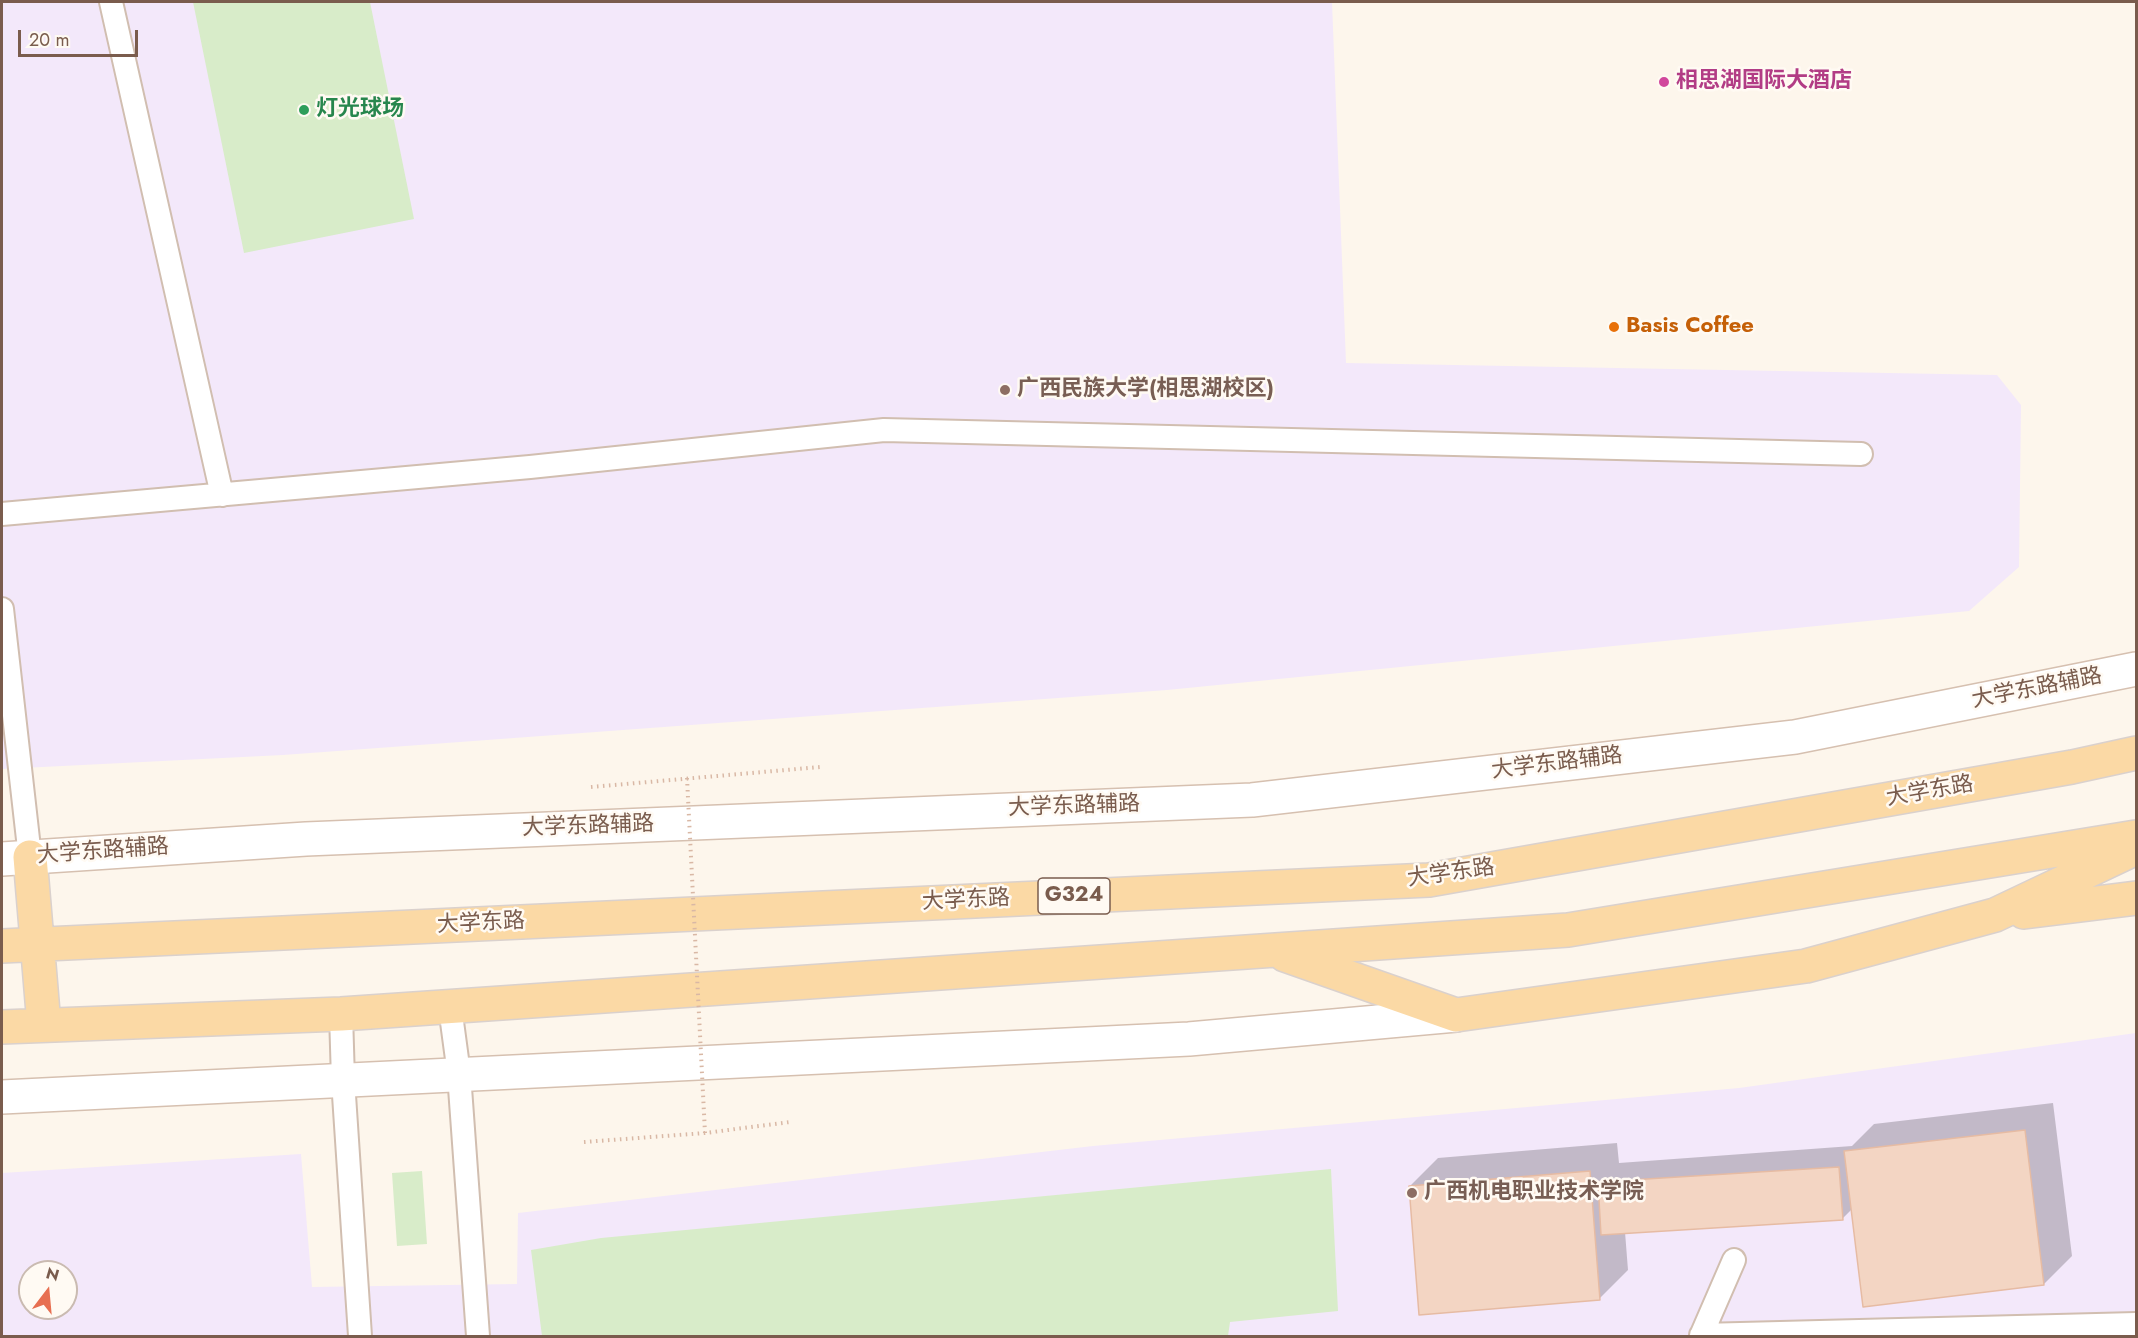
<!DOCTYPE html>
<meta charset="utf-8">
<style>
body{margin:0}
#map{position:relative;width:2138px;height:1338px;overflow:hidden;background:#fdf6ec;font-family:Jost,sans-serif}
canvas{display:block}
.frame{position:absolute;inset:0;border:3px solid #7a5c4d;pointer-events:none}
.north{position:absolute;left:18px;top:1260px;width:60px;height:60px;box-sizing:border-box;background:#fffaf3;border:2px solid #cabbb1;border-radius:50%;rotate:16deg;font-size:16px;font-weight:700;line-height:24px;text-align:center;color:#7a5c4d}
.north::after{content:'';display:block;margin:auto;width:21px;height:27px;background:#e76f51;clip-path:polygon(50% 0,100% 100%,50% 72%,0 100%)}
.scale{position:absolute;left:18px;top:30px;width:120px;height:27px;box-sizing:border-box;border:3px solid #7a5c4d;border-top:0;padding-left:8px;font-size:18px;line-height:21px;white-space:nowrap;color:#7a5c4d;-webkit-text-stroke:4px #fffaf3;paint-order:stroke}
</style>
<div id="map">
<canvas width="2138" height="1338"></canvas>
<div class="frame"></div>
<div class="north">N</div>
<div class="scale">20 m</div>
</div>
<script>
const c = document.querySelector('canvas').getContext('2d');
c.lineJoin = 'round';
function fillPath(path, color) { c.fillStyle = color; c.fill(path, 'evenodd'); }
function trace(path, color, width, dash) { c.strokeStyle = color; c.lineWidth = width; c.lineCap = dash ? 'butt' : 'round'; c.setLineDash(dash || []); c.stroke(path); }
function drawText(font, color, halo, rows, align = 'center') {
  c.font = font + ' Jost,"Noto Sans SC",sans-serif'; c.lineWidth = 5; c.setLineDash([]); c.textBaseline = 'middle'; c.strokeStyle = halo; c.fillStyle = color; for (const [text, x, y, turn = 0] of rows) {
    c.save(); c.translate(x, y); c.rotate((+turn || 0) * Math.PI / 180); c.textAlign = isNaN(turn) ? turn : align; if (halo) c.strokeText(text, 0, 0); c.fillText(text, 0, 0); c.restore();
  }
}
fillPath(new Path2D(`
 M2,2H1332L1346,363L1997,375L2021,405L2019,567L1969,611L1167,690L283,755L2,769Z
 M2136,1033V1336H2V1173L301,1154L312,1287L517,1284L518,1213L1093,1146L1739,1088ZM30,1272H66V1308H30Z`), '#f3e8fa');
fillPath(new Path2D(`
 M193,2H370L414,219L244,253Z
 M1331,1169L1338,1311L1230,1322L1228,1336H542L531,1250L601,1238Z
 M422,1171L427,1244L397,1246L392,1173Z`), '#d8ecc9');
fillPath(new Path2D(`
 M2053,1103L2072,1256L2044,1284L1853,1208L1842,1219L1625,1232L1628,1270L1600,1298L1410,1186L1438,1158L1617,1143L1619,1163L1852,1146L1874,1124Z`), '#0003');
const building = new Path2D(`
 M2025,1130L2044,1285L1863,1307L1844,1151Z
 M1839,1167L1843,1220L1601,1235L1598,1182Z
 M1590,1171L1600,1300L1419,1315L1409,1186Z`);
fillPath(building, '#f3d5c3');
trace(building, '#e6bba3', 1.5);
const lane = new Path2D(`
 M111,2L222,495
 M2,514L530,467L884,430L1861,454
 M2,609L30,857
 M450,1007L459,1074L478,1336
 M341,1014L343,1080L360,1336
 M1701,1335L2136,1324
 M1701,1336L1734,1260`);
const secondary = new Path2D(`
 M2,859L306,839L1252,800L1795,737L2136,669
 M2,1097L1189,1039L1456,1015`);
const primary = new Path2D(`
 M30,857L44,1025
 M2024,912L2136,898
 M2,946L1429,880L2072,767L2136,753
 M1285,955L1456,1015L1806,966L1995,915L2136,848
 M2,1027L341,1014L1568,930L2136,837`);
trace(lane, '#d1beb0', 26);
trace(secondary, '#d6c0b0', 36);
trace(primary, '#dad1cd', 36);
trace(new Path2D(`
 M591,787L820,767
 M584,1142L705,1133L790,1122`), '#d9b8a5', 4, [1.5, 4.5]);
trace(lane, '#fff', 22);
trace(secondary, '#fff', 33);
trace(primary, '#fbd9a5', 33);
trace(new Path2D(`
 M687,778L705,1133`), '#d9b8a5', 4, [1.5, 4.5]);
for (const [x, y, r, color] of [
 [1664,82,6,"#d1479c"],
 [304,110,6,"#2e9e5b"],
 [1614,327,6,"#e8710a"],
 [1005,390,6,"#8d6e63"],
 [1412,1193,6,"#8d6e63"]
]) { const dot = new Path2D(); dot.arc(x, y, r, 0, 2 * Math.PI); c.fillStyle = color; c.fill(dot); trace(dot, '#fffaf3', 2); }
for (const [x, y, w] of [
 [1074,896,72]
]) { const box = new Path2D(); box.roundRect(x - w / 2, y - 18, w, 36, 4.5); c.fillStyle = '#fffaf3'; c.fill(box); trace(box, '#7a5c4d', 1.5); }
drawText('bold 21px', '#7a5c4d', null, [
 ["G324",1074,896]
]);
drawText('bold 22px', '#b23c85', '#fffaf3', [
 ["相思湖国际大酒店",1676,82]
], 'left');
drawText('bold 22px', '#27864d', '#fffaf3', [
 ["灯光球场",316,110]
], 'left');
drawText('bold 22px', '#c56008', '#fffaf3', [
 ["Basis Coffee",1626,327]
], 'left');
drawText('bold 22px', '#785e54', '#fffaf3', [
 ["广西民族大学(相思湖校区)",1017,390],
 ["广西机电职业技术学院",1424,1193]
], 'left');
drawText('22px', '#7a5c4d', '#fffaf3', [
 ["大学东路辅路",2037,689,-11],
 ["大学东路辅路",1557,764,-7],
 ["大学东路",1930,792,-10],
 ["大学东路辅路",1074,807,-2],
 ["大学东路辅路",588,827,-2],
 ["大学东路辅路",103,852,-4],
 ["大学东路",1451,874,-8],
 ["大学东路",966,901,-3],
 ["大学东路",481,924,-3]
]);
</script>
